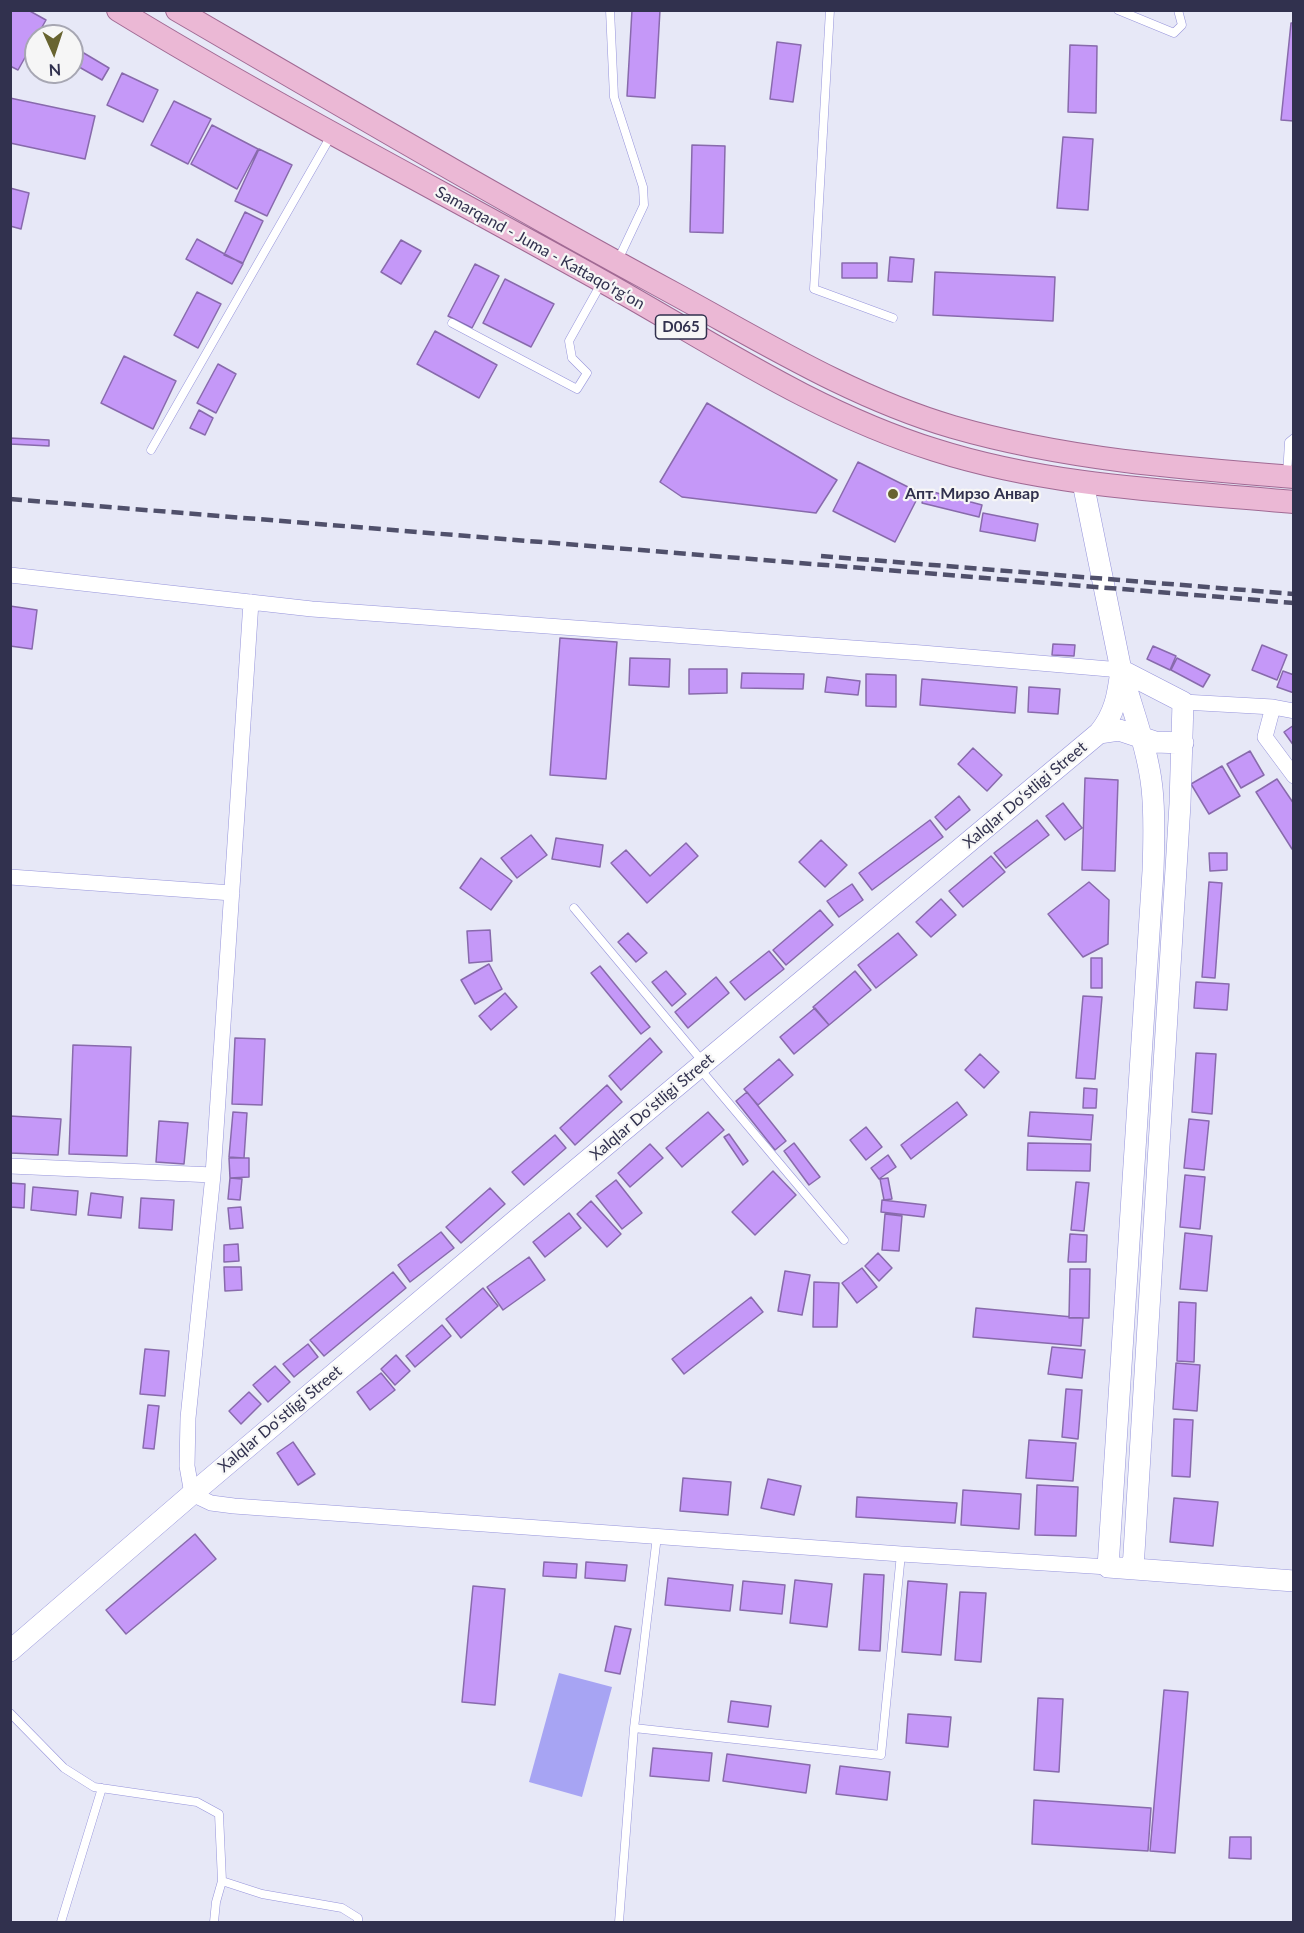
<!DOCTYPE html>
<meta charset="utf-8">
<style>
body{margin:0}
#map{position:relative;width:1304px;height:1933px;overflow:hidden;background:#e7e8f7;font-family:Lato,sans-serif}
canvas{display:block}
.frame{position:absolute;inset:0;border:12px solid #31314e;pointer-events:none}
.north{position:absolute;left:24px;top:24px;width:60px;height:60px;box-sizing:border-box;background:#f6f6f6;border:2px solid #a7a7b3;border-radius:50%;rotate:177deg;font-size:16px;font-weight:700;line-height:24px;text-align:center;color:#31314e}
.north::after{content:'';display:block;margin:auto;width:21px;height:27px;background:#686430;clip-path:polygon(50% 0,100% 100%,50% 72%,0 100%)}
</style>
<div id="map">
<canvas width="1304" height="1933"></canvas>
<div class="frame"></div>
<div class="north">N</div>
</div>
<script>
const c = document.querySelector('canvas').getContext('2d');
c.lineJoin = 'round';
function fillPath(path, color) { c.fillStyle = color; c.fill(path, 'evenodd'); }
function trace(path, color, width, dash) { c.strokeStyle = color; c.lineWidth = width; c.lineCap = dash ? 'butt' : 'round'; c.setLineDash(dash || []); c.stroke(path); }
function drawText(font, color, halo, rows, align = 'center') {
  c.font = font + ' Lato,sans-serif'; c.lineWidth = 4.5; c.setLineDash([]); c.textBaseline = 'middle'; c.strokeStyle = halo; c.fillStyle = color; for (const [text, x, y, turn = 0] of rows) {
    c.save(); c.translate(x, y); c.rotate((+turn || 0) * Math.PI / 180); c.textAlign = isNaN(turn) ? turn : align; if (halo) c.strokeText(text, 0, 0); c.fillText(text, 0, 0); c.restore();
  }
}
fillPath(new Path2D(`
 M559,1673L612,1687L582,1797L529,1782Z`), '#a7a4f3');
const building = new Path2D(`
 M10,10H28L46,20L18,70L10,66Z
 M632,10H660L655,98L627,96Z
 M1291,23H1294V121L1281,120Z
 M777,42L801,45L793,102L770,99Z
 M1070,45L1097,46L1096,113L1068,112Z
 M72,46L109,68L102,80L72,63Z
 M122,73L158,90L143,122L107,105Z
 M10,98L95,116L85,159L10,143Z
 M174,101L211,119L188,164L151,145Z
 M212,125L258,149L237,189L191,164Z
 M1063,137L1093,139L1088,210L1057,208Z
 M692,145L725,146L723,233L690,232Z
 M259,149L292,165L267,216L235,201Z
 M10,188L29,193L21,229L10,226Z
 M245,212L263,221L243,263L224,255Z
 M197,239L243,264L232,284L186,259Z
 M401,240L421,251L401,284L381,272Z
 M890,257L914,259L912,282L888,281Z
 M842,263H877V278H842Z
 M475,264L499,276L472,328L448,316Z
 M935,272L1055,277L1053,321L933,315Z
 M505,279L554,304L531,347L483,323Z
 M197,292L221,304L198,348L174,335Z
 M435,331L497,365L479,398L417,364Z
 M124,356L176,381L153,429L101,403Z
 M218,364L236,374L216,413L197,403Z
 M707,403L837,480L816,513L682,497L660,482Z
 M199,410L213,418L205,435L190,428Z
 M10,438L49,440V446L10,444Z
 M858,462L920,493L895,542L833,511Z
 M926,490L982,505L979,517L922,503Z
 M983,513L1038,524L1035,541L980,531Z
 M10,606L37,610L32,649L10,646Z
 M560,638L617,642L606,779L550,775Z
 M1053,644L1075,645L1074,656L1052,655Z
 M1262,645L1287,655L1277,680L1252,670Z
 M1153,646L1176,656L1170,670L1147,659Z
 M630,658L670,659L669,687L629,685Z
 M1177,658L1210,675L1203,687L1171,670Z
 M689,669H727V693L689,694Z
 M1283,671L1294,675V693L1277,687Z
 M742,673L804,674L803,689L741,688Z
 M866,674L896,675V707L866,706Z
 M827,677L860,681L858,695L825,692Z
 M922,679L1017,687L1015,713L920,705Z
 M1029,687L1060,689L1058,714L1028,712Z
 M1294,725V746L1284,732Z
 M973,748L1002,775L987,791L958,764Z
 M1250,751L1264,775L1241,788L1227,764Z
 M1222,766L1240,796L1209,814L1191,784Z
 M1085,778L1118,780L1115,871L1082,870Z
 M1277,779L1294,804V848L1292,849L1256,792Z
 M959,796L970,810L946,830L935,817Z
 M1063,803L1082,828L1065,840L1046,816Z
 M930,820L943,837L872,890L859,873Z
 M1037,820L1049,835L1006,868L994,853Z
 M531,835L547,855L517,878L501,858Z
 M556,838L603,845L600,867L552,859Z
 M821,840L847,865L825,887L799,862Z
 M686,843L698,856L647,903L611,863L626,850L650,876Z
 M1209,853H1227V870L1210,871Z
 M991,856L1005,872L963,907L949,891Z
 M481,858L512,881L491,910L460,888Z
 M1089,882L1109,900L1108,944L1083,957L1048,914Z
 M1209,882L1222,883L1215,978L1202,977Z
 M852,884L863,900L839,917L827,901Z
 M941,899L956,915L931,937L916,922Z
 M820,910L833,925L786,965L773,950Z
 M490,930L492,961L469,963L467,931Z
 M628,933L647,953L636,962L618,942Z
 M898,933L917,955L876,988L858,965Z
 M769,951L784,969L745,1000L730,982Z
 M1091,958H1102V988H1091Z
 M489,964L502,989L475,1004L461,980Z
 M600,966L650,1027L641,1034L591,973Z
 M666,971L686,994L672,1006L652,982Z
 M855,971L871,990L829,1025L813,1007Z
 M716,977L729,993L688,1028L675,1012Z
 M1196,982L1229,984L1227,1010L1194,1008Z
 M505,993L517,1007L491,1030L479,1016Z
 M1083,996L1102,997L1095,1079L1076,1078Z
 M815,1008L829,1025L794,1054L780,1037Z
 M235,1038L265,1039L262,1105L232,1104Z
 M650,1038L662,1052L621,1090L609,1076Z
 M73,1045L131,1047L127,1156L69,1154Z
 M1196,1053L1216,1054L1212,1114L1192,1112Z
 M980,1054L999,1072L984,1088L965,1070Z
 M779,1059L793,1075L758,1105L744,1089Z
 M607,1085L622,1102L575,1145L560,1128Z
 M1084,1088L1097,1089L1096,1108H1083Z
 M747,1092L786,1141L775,1150L736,1101Z
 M957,1102L967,1115L911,1159L901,1145Z
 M233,1112L247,1113L244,1158L229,1157Z
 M708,1112L724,1130L682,1167L666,1148Z
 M1030,1112L1093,1115L1091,1140L1028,1136Z
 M10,1116L61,1119L58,1155L10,1153Z
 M1189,1119L1209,1121L1204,1170L1184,1168Z
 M159,1121L188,1123L184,1164L156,1162Z
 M866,1127L882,1147L866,1160L850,1140Z
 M729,1134L748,1161L743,1165L724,1137Z
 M555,1135L566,1148L524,1185L512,1172Z
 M794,1143L820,1177L809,1185L784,1151Z
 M1028,1143L1091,1144L1090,1171L1027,1170Z
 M650,1144L663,1158L630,1187L618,1173Z
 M888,1155L896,1167L879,1179L871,1168Z
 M229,1158H249V1177L230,1178Z
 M773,1171L796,1195L755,1235L732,1212Z
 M1185,1175L1205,1177L1200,1229L1180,1227Z
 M230,1178L242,1179L240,1200L228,1199Z
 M888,1178L892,1199L884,1200L880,1179Z
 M616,1180L642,1213L622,1229L596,1196Z
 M1076,1182L1089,1183L1084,1231L1071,1230Z
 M10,1183L25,1184L24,1208L10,1207Z
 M33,1187L78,1191L76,1215L31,1210Z
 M490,1188L505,1204L461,1243L446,1227Z
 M91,1193L123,1197L121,1218L88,1215Z
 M141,1198L174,1200L172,1230L139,1228Z
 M882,1200L926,1205L924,1217L881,1212Z
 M591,1201L621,1234L607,1247L577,1214Z
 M241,1207L243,1228L230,1229L228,1208Z
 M569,1213L581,1228L545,1257L533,1242Z
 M885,1214L902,1216L899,1251L882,1250Z
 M441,1232L454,1248L410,1282L398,1265Z
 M1185,1233L1212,1236L1207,1291L1180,1289Z
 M1070,1234L1087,1235L1086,1262H1068Z
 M238,1244L239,1261L224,1262V1245Z
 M878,1253L892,1268L879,1281L865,1266Z
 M529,1257L545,1280L503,1310L487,1287Z
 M224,1267H241L242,1290L225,1291Z
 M862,1268L877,1287L857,1303L842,1283Z
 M1070,1269H1090L1089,1318H1069Z
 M785,1271L810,1275L802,1315L778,1311Z
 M393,1272L406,1288L324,1356L310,1340Z
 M814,1282L839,1283L837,1327H813Z
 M483,1288L498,1306L461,1338L446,1319Z
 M751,1297L763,1312L684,1374L672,1359Z
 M1179,1302L1196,1303L1194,1362L1177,1361Z
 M976,1308L1083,1318L1081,1346L973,1337Z
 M442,1325L451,1336L415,1367L406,1356Z
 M308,1344L318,1357L294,1377L283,1364Z
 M1052,1347L1085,1350L1082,1378L1048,1374Z
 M145,1349L169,1351L165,1396L140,1394Z
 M396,1355L410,1371L395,1385L381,1369Z
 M1176,1363L1200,1365L1197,1411L1173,1409Z
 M275,1366L290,1382L268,1402L253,1385Z
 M381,1373L395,1390L370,1410L357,1392Z
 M1066,1389L1082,1390L1078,1439L1062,1437Z
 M249,1392L261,1404L241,1424L229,1411Z
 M148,1405L159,1406L154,1449L143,1448Z
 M1174,1419L1193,1420L1190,1477L1172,1476Z
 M1029,1440L1076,1443L1073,1481L1026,1478Z
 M293,1442L315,1474L298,1485L277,1453Z
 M683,1478L731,1482L728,1515L680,1511Z
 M768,1479L801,1486L794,1515L761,1508Z
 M1037,1485L1078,1487L1076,1536L1035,1535Z
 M963,1490L1021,1494L1019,1529L961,1525Z
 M857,1497L957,1503L955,1523L856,1517Z
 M1174,1498L1218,1502L1213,1546L1170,1542Z
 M195,1534L216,1559L126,1634L106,1610Z
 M544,1562L577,1564L576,1578L543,1576Z
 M586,1562L627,1565L625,1581L585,1578Z
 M864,1574L884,1575L880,1651L859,1650Z
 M668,1578L733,1585L730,1611L665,1605Z
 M795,1580L832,1584L827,1627L790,1623Z
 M743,1581L785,1585L782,1614L740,1610Z
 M908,1581L947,1584L941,1655L902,1652Z
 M473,1586L505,1589L495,1705L462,1702Z
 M960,1592L986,1593L981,1662L955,1660Z
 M615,1626L631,1629L620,1674L605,1671Z
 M1164,1690L1188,1692L1175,1853L1150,1851Z
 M1038,1698L1063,1699L1059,1772L1034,1770Z
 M731,1701L771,1706L768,1727L728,1722Z
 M908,1714L951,1717L948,1747L906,1743Z
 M653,1748L712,1753L709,1781L650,1776Z
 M727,1754L810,1765L806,1793L723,1781Z
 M840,1766L890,1772L887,1800L836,1794Z
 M1034,1800L1151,1808L1148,1851L1032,1844Z
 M1230,1837H1251V1859L1229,1858Z`);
fillPath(building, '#c598f8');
trace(building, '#886aac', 1.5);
const lane = new Path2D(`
 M610,10L614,97L643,187L644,205L618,260
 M830,10L814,289L893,318
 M1118,10L1174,33L1182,25L1178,10
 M452,323L577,389L587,373L572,358L569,341L602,282
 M151,450L332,134
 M1287,475L1289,442L1294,438
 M574,908L703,1062
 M700,1069L844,1240
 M10,1713L64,1768L94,1787L197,1802L219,1814L222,1881L262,1894L342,1908L358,1918V1922
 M634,1728L881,1755L901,1554
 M61,1922L102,1788
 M214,1922L216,1902L222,1881
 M619,1922L634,1728L657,1536`);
const street = new Path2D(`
 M10,575L312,609L922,653L1121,670
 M251,602L213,1175L188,1418L187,1466L192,1494L211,1503L234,1506L901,1554L1108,1567
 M1183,702L1273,707L1294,711
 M1273,707L1265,737L1294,776
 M10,877L232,893
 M10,1166L213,1175`);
const secondary = new Path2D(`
 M1121,670L1183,702L1180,804L1133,1569
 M1123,676C1133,712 1148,750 1152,788C1155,815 1154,843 1153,871L1108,1567L1294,1581
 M1099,733L1119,730L1155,742L1183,743
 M10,1651L192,1494L521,1216L1099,733C1115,714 1118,694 1121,670L1083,483`);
const primary = new Path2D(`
 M118,10C275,106 439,190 600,280C710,341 813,412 935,450C1051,487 1173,491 1294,502
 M177,10C342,106 507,203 675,294C765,343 854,398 953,427C1064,459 1179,468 1294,477`);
trace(lane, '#9694db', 9);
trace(street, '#9694db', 16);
trace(secondary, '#9694db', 22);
trace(primary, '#a16a94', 24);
trace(lane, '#fff', 8);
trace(street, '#fff', 15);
trace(secondary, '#fff', 21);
trace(primary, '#ebb8d5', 22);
trace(new Path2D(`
 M10,499L1294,603
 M821,556L1294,594`), '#50506b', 4.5, [12, 6]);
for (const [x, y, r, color] of [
 [893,494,6,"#686430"]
]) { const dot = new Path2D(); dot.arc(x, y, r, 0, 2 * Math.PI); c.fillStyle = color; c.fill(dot); trace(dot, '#f6f6f6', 2); }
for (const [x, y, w] of [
 [681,327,51]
]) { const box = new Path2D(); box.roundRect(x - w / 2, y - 12, w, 24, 4.5); c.fillStyle = '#f6f6f6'; c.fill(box); trace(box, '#31314e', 1.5); }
drawText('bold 15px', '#31314e', null, [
 ["D065",681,327]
]);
drawText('16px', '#31314e', '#f6f6f6', [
 ["Samarqand - Juma - Kattaqo‘rg‘on",540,248,29],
 ["Xalqlar Doʻstligi Street",1025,795,-40],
 ["Xalqlar Doʻstligi Street",652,1107,-40],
 ["Xalqlar Doʻstligi Street",280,1419,-40]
]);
drawText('bold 16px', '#31314e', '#f6f6f6', [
 ["Апт. Мирзо Анвар",905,494]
], 'left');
</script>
